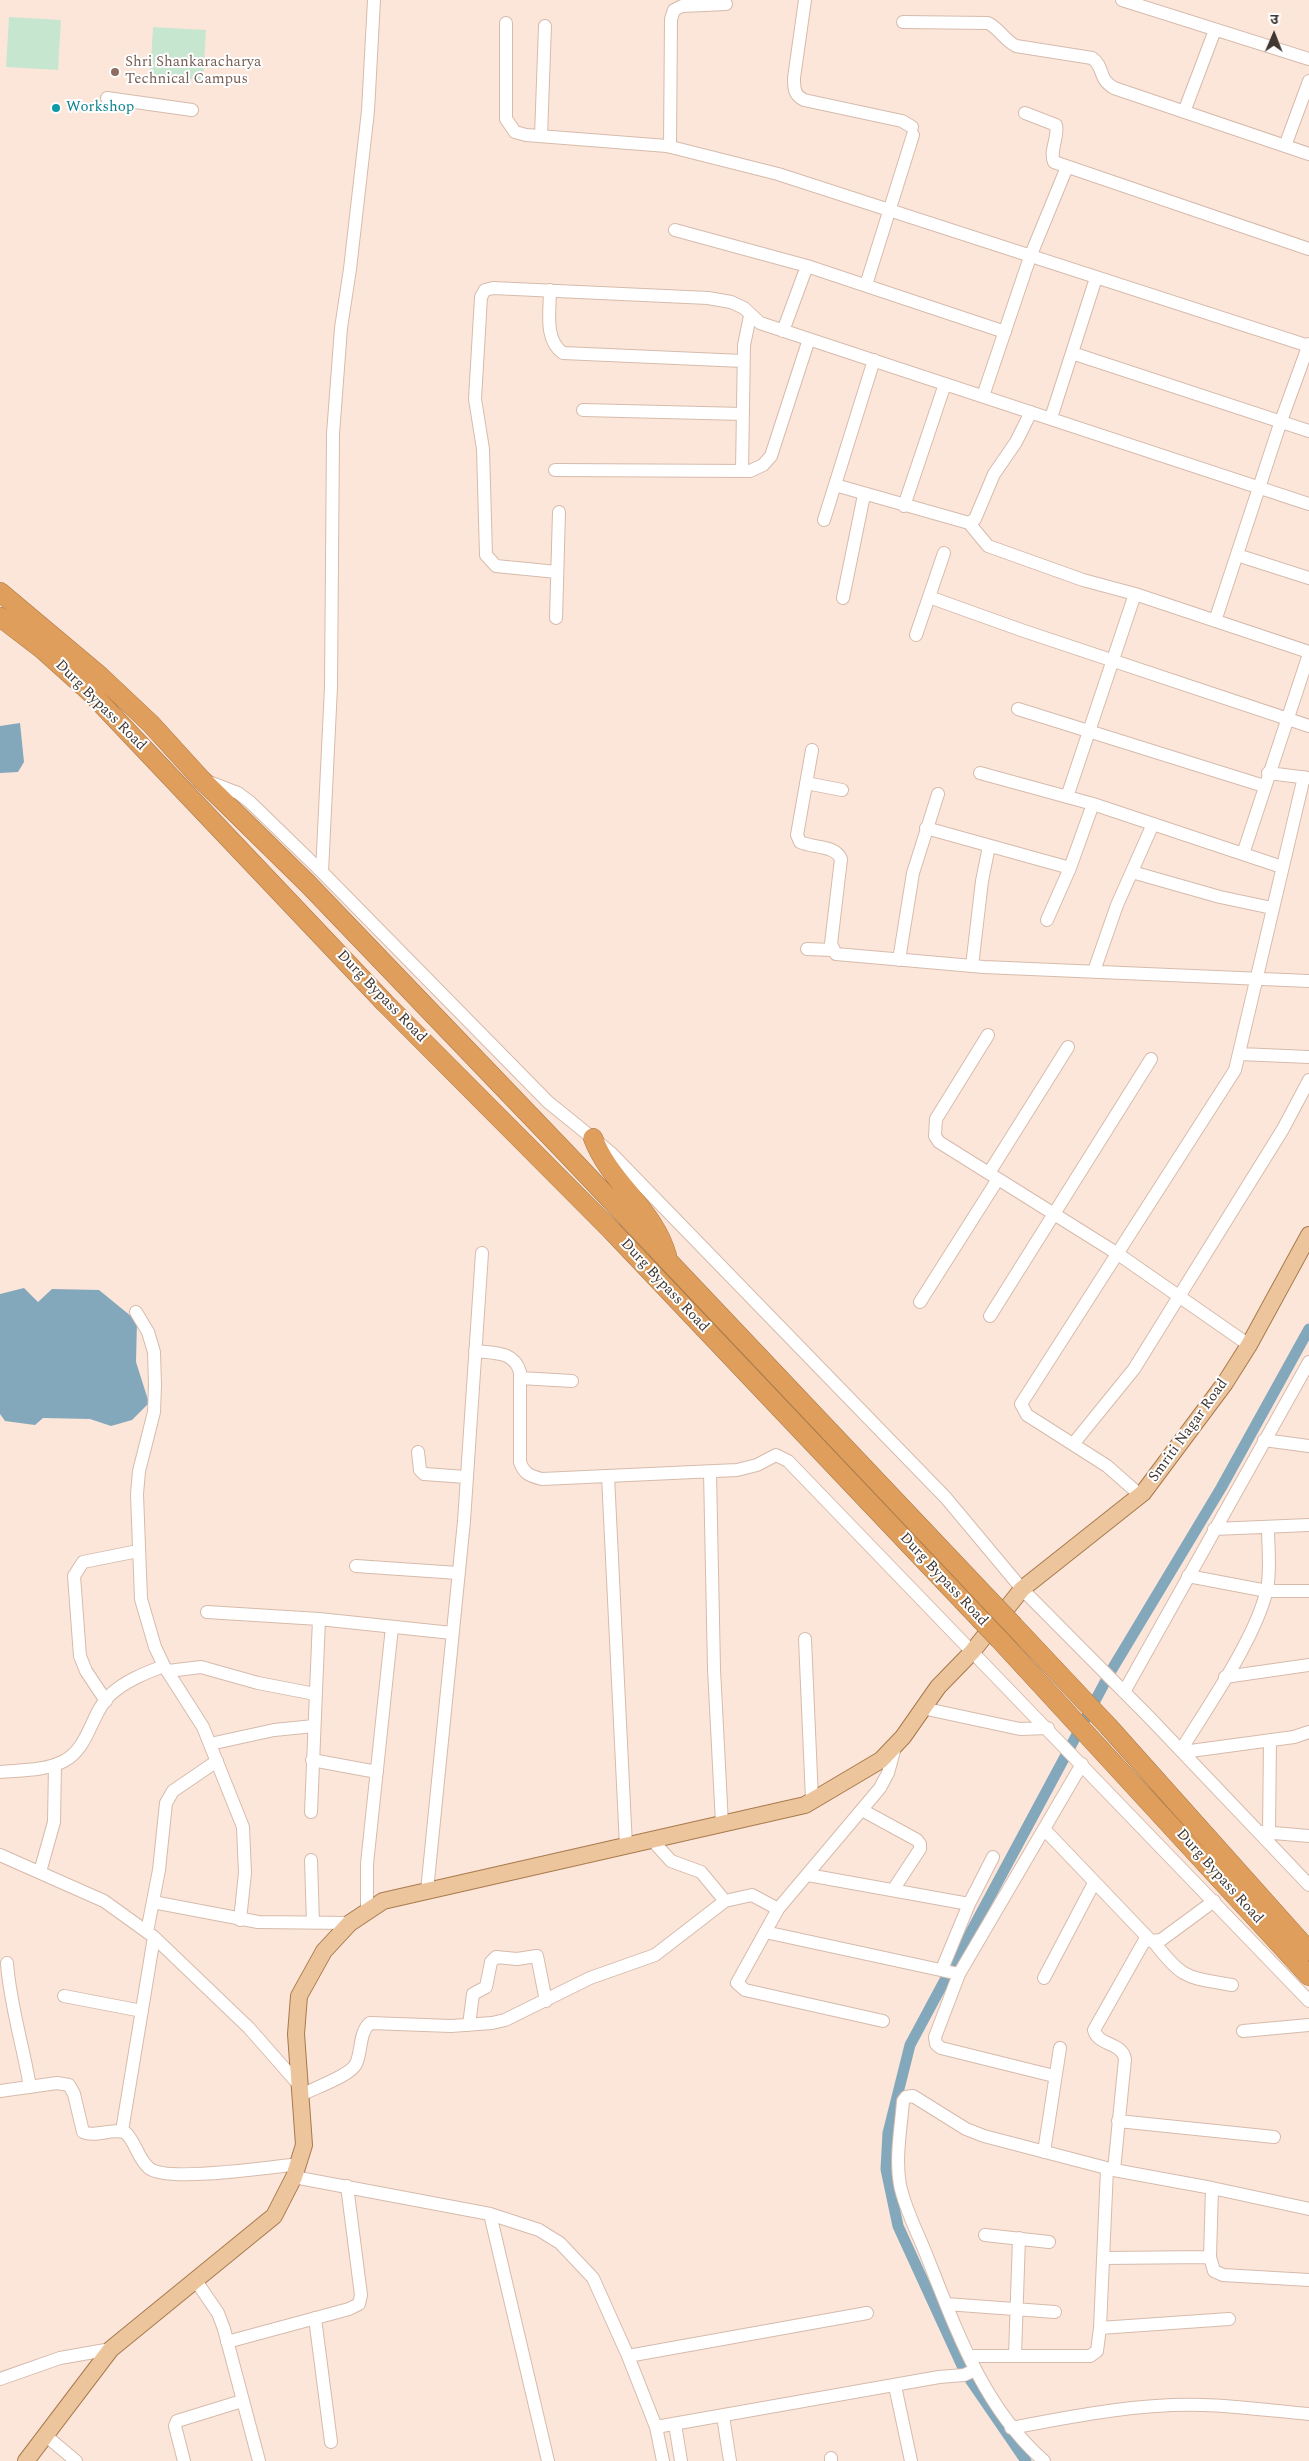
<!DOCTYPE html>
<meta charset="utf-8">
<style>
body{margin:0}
#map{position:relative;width:1309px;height:2461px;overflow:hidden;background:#fce6da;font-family:Spectral,"Noto Sans Devanagari",serif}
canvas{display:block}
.north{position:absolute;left:1249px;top:10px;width:50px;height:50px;-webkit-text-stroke:4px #fff;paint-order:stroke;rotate:1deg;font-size:14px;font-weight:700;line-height:20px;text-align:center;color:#413630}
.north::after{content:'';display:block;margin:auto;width:18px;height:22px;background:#413630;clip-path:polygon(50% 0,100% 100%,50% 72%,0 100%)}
</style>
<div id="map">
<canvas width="1309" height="2461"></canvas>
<div class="north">उ</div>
</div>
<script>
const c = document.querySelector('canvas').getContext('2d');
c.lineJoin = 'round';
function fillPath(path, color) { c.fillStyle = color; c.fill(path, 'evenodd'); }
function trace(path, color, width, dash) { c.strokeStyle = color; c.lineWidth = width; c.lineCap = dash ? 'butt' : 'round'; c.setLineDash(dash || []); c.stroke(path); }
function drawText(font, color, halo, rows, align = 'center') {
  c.font = font + ' Spectral,serif'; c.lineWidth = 4; c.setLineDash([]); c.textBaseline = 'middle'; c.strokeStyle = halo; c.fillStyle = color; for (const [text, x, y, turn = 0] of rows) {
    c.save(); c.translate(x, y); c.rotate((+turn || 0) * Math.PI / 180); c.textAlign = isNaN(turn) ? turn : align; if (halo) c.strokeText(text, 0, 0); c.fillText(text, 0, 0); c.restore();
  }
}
fillPath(new Path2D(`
 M9,17L61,20L58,70L6,67Z
 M153,27L206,30L203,80L150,77Z`), '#c7e6d0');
fillPath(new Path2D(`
 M20,723L24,762L18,772L0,773V726Z
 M24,1288L38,1302L52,1289L99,1290L137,1321L136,1362L149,1403L132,1420L111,1426L90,1419L43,1418L35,1425L5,1421L0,1414V1294Z`), '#83a7bb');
trace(new Path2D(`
 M951,1969L1111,1671L1221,1488L1309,1329
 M947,1976L910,2045L888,2133L886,2169L898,2226L964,2370
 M969,2378L1026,2461`), '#83a7bb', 11);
const minor = new Path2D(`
 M805,0L794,78C794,88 794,95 804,100L902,121L912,127
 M1122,0L1309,59
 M903,22L988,23C1000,29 1004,40 1016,46L1092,58C1105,67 1097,78 1114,88L1309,154
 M506,23V119L515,132L526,135L667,146L778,174L1309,346
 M107,98L192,110
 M1184,112L1215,30
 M1025,113L1056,125C1059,137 1049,151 1054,162L1309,249
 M541,136L545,26
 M1285,146L1309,81
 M670,147L671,19L674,10L682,6L726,4
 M675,230L807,266L1005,332
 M866,285L913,135
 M550,290C550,311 544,340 563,353L743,361
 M783,331L807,266
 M1072,353L1309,431
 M983,396L1030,257L1067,167
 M583,410L743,414
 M1051,418L1096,278
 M555,470L750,471L763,465L771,456L809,339
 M742,471L744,345L750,316
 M835,485L969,523L975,519L994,474L1016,442L1031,412
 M904,506L945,384
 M824,520L874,360
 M969,523L988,546L1083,580L1135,594L1309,652
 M1237,555L1309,578
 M557,572L496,566L486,555L483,449L475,399L481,297L485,290L493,288L708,298L731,302L744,308L760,323L1309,504
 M929,597L1024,631L1309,726
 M843,598L864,495
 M556,618L559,512
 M1215,621L1281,421L1309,344
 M916,635L944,553
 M1018,709L1264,786
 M812,750L797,835L800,842C813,848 835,845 841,859L831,944L836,954L984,967L1309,981
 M980,773L1093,804L1282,867
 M1268,773L1309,778
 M204,780L238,793L250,802L322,872L548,1102L611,1153L946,1498L1022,1589L1149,1717L1309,1885
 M806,783L842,790
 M1067,797L1135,594
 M926,828L1070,868
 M1243,854L1309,654
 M322,872L331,687L333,434L341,328L350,269L368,111L374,0
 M1132,872L1220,897L1272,908
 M1047,920L1070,868L1093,804
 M807,949L833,950
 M899,960L913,873L938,794
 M972,966L982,881L989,846
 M1094,971L1117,905L1153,824
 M988,1035L936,1119L935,1136L939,1142L1118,1254L1249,1345
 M1240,1054L1309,1057
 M989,1173L1068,1047
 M920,1302L998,1179
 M136,1312L148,1332L154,1352L155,1385L154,1412L139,1471L137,1494L141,1599L155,1647L164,1666L203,1727L243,1827L245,1873L240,1920
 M990,1316L1151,1059
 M475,1351C494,1353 514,1351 520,1372V1462C524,1474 530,1476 542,1479L737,1470L757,1465L776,1455L788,1461L1309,2001
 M520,1378L572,1381
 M1264,1440L1309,1446
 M1074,1443L1134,1369L1283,1129L1309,1080
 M418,1452L420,1470L424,1474L466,1477
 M710,1472L714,1669L722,1824
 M608,1476L626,1846
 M1140,1495L1107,1466L1027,1415L1021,1404L1235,1070L1304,777
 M1214,1529L1309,1525
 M356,1566L458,1573
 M1188,1576L1267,1591H1309
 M207,1612L319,1619L452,1633
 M805,1639L812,1800
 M168,1671L201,1667L258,1683L315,1694
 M1225,1677L1309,1665
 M1124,1692L1309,1362
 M106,1701L86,1671L80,1656L74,1576L83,1562L138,1551
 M922,1708L1020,1729L1048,1728
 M210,1744L274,1730L314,1726
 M1181,1750C1208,1706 1256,1638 1267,1589C1271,1570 1268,1547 1268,1528
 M1183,1752L1294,1737L1309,1732
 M312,1760L377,1772
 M0,1772C21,1770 45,1771 64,1761C89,1748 91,1713 110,1695C125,1681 145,1673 164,1666
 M862,1810L917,1840L920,1844V1849L893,1890
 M311,1812L319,1619
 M1044,1829L1151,1941L1161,1940L1214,1901
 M1262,1832L1309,1836
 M1269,1833L1270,1740
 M652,1840L671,1861L701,1872L725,1901
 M0,1855L104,1901L154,1937L249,2028L300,2086
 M311,1860L313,1923
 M40,1872L54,1822L55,1765
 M808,1875L969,1904
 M427,1891L464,1521L482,1253
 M153,1902L258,1922L350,1923
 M367,1912V1864L392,1627
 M147,1932L159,1870L166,1803L173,1791L217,1761
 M765,1932L959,1974
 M1154,1942C1183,1980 1187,1977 1232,1985
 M7,1963C10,2005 23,2045 30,2087
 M942,1969L969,1904L993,1857
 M1044,1978L1094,1883
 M64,1996L142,2011
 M883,2021L745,1990L737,1983L778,1909L880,1788L888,1773L896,1744
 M469,2025L473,1994L486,1987L491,1962L496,1957L517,1959L537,1956L546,2001
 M1243,2031L1309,2025
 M1054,2076L941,2048L936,2044L935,2037L959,1974L1082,1764
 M0,2091L57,2083L69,2085L74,2094L83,2132C97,2138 112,2127 126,2133C136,2143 138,2159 149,2168C166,2183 272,2167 299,2164
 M301,2095C314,2088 350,2076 356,2064C362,2051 359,2032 370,2023L451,2026L492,2023L505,2020L590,1978L655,1955L725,1901L752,1895L778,1909
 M1118,2121L1274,2137
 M122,2131L154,1937
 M1044,2152L1060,2048
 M1114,2170L1125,2059C1122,2042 1098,2046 1094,2030L1146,1938
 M294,2177L490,2214L539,2230L560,2243L593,2278L628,2356L656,2427
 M1212,2188L1210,2257L1214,2271L1223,2275L1309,2280
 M490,2214L548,2461
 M985,2235L1049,2242
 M1103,2258L1210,2257
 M196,2281L218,2313L224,2329L259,2461
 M946,2304L1055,2312
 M315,2318L331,2442
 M1100,2328L1229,2319
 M227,2342L349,2309L359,2304L361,2295L347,2186
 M628,2356L867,2313
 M969,2356H1090L1097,2351L1100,2328L1107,2169
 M1015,2356L1019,2238
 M0,2379L60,2358L111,2349
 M895,2386L911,2461
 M723,2416L730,2461
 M675,2424L681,2461
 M1011,2428C1074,2416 1139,2403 1203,2405C1238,2406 1274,2411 1309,2414
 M45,2435L76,2461
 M831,2458V2461
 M184,2461L175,2426L177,2421L242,2401
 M663,2461L656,2427L939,2377L964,2375L975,2370
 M1044,2461C984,2408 957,2332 928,2259C919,2235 905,2210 900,2185C895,2158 901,2128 903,2101L906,2097L913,2096L966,2129L984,2136L1114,2170L1212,2188L1309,2209`);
const major = new Path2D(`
 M26,2461L111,2349L274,2216L294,2177L304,2145L296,2034L299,1996L324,1951L350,1923L383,1901L805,1805L881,1760L903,1737L938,1687L972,1652L1022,1589L1143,1493L1225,1383L1249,1345L1309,1235`);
const highway = new Path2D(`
 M0,592L100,676L151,724L201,779L308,884L566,1153L994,1605
 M0,617L42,649L91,693L385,1003L612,1231L980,1619
 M593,1138C610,1183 654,1209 667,1256
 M1014,1626L1108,1726L1309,1951
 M999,1639L1309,1976`);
trace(minor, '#d6bbac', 14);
trace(major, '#a87a4c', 18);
trace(highway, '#a87a4c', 20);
trace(minor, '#fff', 12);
trace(major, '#ecc59d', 16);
trace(highway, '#df9e5b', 19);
const highwayBridge = new Path2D(`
 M994,1605L1014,1626
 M980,1619L999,1639`);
trace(highwayBridge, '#a87a4c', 20, []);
trace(highwayBridge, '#df9e5b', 19);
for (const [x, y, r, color] of [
 [115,72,5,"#8d6e63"],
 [56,108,5,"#0f9aa8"]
]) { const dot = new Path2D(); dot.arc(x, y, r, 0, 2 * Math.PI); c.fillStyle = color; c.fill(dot); trace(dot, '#fff', 2); }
drawText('15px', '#785e54', '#fff', [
 ["Shri Shankaracharya",125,63],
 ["Technical Campus",125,80]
], 'left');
drawText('15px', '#0d838f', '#fff', [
 ["Workshop",66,108]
], 'left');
drawText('15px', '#413630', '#fff', [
 ["Durg Bypass Road",100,706,45],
 ["Durg Bypass Road",381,997,46],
 ["Durg Bypass Road",664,1286,47],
 ["Smriti Nagar Road",1189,1431,-54],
 ["Durg Bypass Road",943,1580,47],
 ["Durg Bypass Road",1219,1877,48]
]);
</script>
